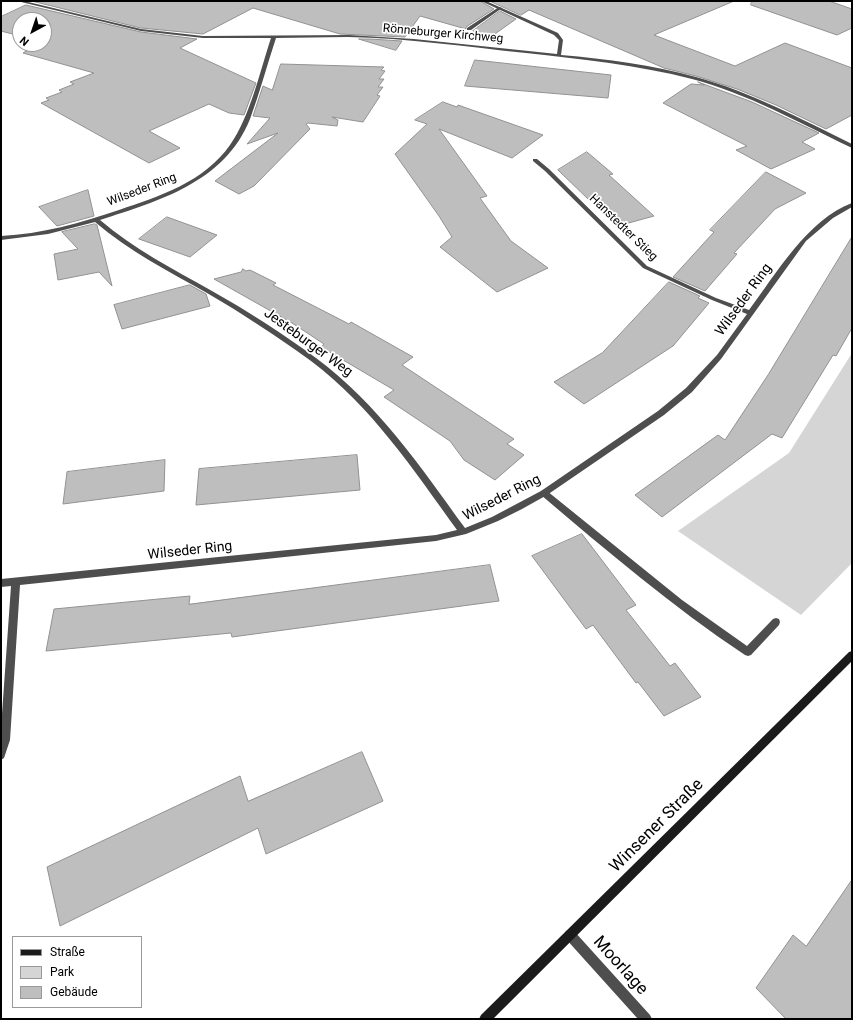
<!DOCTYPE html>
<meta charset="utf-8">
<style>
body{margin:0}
#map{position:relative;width:853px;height:1020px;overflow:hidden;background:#fff;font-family:Roboto,sans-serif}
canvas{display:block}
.frame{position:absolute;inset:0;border:2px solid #000;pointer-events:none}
.legend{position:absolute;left:12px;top:936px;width:130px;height:72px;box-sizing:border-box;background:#fff;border:1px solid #999;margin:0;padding:5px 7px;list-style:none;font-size:12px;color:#000}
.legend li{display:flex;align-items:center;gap:8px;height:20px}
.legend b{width:20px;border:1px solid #999}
.north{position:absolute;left:12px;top:12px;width:40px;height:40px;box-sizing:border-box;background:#fff;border:1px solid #999;border-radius:50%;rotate:220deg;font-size:11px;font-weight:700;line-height:16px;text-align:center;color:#000}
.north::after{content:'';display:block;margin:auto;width:14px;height:18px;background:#000;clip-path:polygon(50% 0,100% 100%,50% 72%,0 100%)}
</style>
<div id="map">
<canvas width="853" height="1020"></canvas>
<div class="frame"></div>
<ul class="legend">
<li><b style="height:5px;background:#1b1b1b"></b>Straße</li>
<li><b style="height:11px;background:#d5d5d5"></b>Park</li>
<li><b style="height:11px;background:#bebebe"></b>Gebäude</li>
</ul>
<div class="north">N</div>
</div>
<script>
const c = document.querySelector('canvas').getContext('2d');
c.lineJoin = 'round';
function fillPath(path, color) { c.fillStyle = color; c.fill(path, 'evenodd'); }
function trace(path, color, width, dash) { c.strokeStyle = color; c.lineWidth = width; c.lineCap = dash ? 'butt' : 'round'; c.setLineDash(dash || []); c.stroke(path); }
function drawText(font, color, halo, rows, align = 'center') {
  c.font = font + ' Roboto,sans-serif'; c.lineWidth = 3.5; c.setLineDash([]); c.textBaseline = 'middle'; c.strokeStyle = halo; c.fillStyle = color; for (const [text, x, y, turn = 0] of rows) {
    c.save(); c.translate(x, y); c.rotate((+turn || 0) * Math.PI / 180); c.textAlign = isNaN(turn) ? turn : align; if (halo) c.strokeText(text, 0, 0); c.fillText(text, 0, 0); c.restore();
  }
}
fillPath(new Path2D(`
 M852,353V563L801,615L678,531L789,453Z`), '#d5d5d5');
const building = new Path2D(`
 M32,1H480L494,9L466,27V29L420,16L405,37L340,34L253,8L203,34L141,28Z
 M490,1H734L654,35L735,66L785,43L852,68V115L826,129L776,105L737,89L696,76L664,68L529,10L521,15Z
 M752,1H829L852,9V28L837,35L751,5Z
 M26,5L141,32L197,39L180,48L256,83L244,115L229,113L209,104L149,131L180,148L149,163L41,103L49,100L46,98L62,92L59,90L74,84L70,82L94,73L23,53L38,44H44V20H20V36L1,31V17Z
 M500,11L516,19L492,36L473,31Z
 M359,39H370L402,41L396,50Z
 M475,60L611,75L608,98L465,86Z
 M281,64L384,67L381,70L385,71L379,79H384L378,87H383L377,95L380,96L363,122L332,117L338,120L337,126L308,123L306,124L310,129L254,186L239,194L215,181L278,133L247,144L270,118L253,116L263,86L272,90Z
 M698,82L752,102L819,133L802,142L815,149L771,169L736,150L747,146L663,103L691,84L704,85Z
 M443,102L457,107L458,105L543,135L512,158L439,129L487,196L480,198L511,241L548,268L497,292L440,247L452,237L439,216L395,154L427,124L415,120Z
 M587,152L613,174L609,175L654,216L625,224L597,196L588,199L558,170Z
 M766,172L806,193L775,209L734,253L737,254L705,291L673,277L714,232L710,230Z
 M88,190L94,216L57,226L39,207Z
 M167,217L217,235L190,257L139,239Z
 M95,224L97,225L112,286L99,272L58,280L54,254L78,249L62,232Z
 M852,237V328L836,356L833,355L782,438L772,434L662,517L635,495L718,435L725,440L768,375Z
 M243,269L246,271L250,270L276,283L273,285L349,324L351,322L413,357L402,365L514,439L507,444L524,455L495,480L464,460L450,441L384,397L394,390L321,347L324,344L292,323L214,279L241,272Z
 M669,282L700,296L698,298L709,303L673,346L584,404L554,382L602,353Z
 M190,285L206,294L210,306L122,329L114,305Z
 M357,455L360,490L196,505L199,469Z
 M165,460L164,491L63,504L67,472Z
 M582,534L636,605L626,610L670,666L675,663L701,697L664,716L638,682L636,683L593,625L586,629L532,556Z
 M490,565L499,601L232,637L231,633L46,651L54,609L190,596L189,604Z
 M362,752L383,801L266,854L258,828L60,926L47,867L240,776L248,801Z
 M852,880V1019H786L756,988L793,935L806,946Z`);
fillPath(building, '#bebebe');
trace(building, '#929292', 1);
fillPath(new Path2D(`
 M499,7L502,8L471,30H467V28Z
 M544,490L547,491L682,600L747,646L773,619L776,618L779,619L780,622L779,625L751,655L748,656L745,655C673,607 607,551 541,495L540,493L541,491Z`), '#4e4e4e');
fillPath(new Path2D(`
 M17,1H24L141,29L203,36L349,35L414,39L557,54L559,40L554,35L481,1H486L558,33L563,40L561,55C607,59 652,65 696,77C751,92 801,119 852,144V148L850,147C800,123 746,93 692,79C638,65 581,59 526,53C467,47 407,38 348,37C324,37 300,38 276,38C267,65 260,92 250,119C225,182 159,201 100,220C134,249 173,269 212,291C248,311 283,334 316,358C378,404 420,466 465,528L492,517L541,491L658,411L686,388L717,355L747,314L712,300L643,268L545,171L533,161V159H537L549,169L647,266L716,298L749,310C776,274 808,219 852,203V207L833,218L806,241L721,359L692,392L664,415L547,495L522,509L498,521L466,534L436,541L20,585L10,740L4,758L1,760V728L11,586L1,587V579L436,535L457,530C413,469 372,407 311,361C278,337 243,314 207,293C168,271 129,251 95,222L48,234L1,240V236C42,234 80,223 119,210C160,196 204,182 230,145C250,117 260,71 271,38H203L141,31Z
 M570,929L574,931L650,1015L652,1019H638L566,939L564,935L566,931Z`), '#4e4e4e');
fillPath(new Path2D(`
 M852,651V661L493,1019H479L481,1015L849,652Z`), '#1b1b1b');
drawText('12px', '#000', '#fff', [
 ["Rönneburger Kirchweg",443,34,5],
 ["Wilseder Ring",142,190,-21],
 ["Hanstedter Stieg",623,228,44]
]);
drawText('14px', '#000', '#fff', [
 ["Wilseder Ring",744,300,-54],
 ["Jesteburger Weg",308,343,36],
 ["Wilseder Ring",502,498,-27],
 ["Wilseder Ring",190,551,-6]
]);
drawText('17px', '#000', '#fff', [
 ["Winsener Straße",657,826,-45],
 ["Moorlage",620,966,48]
]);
</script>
